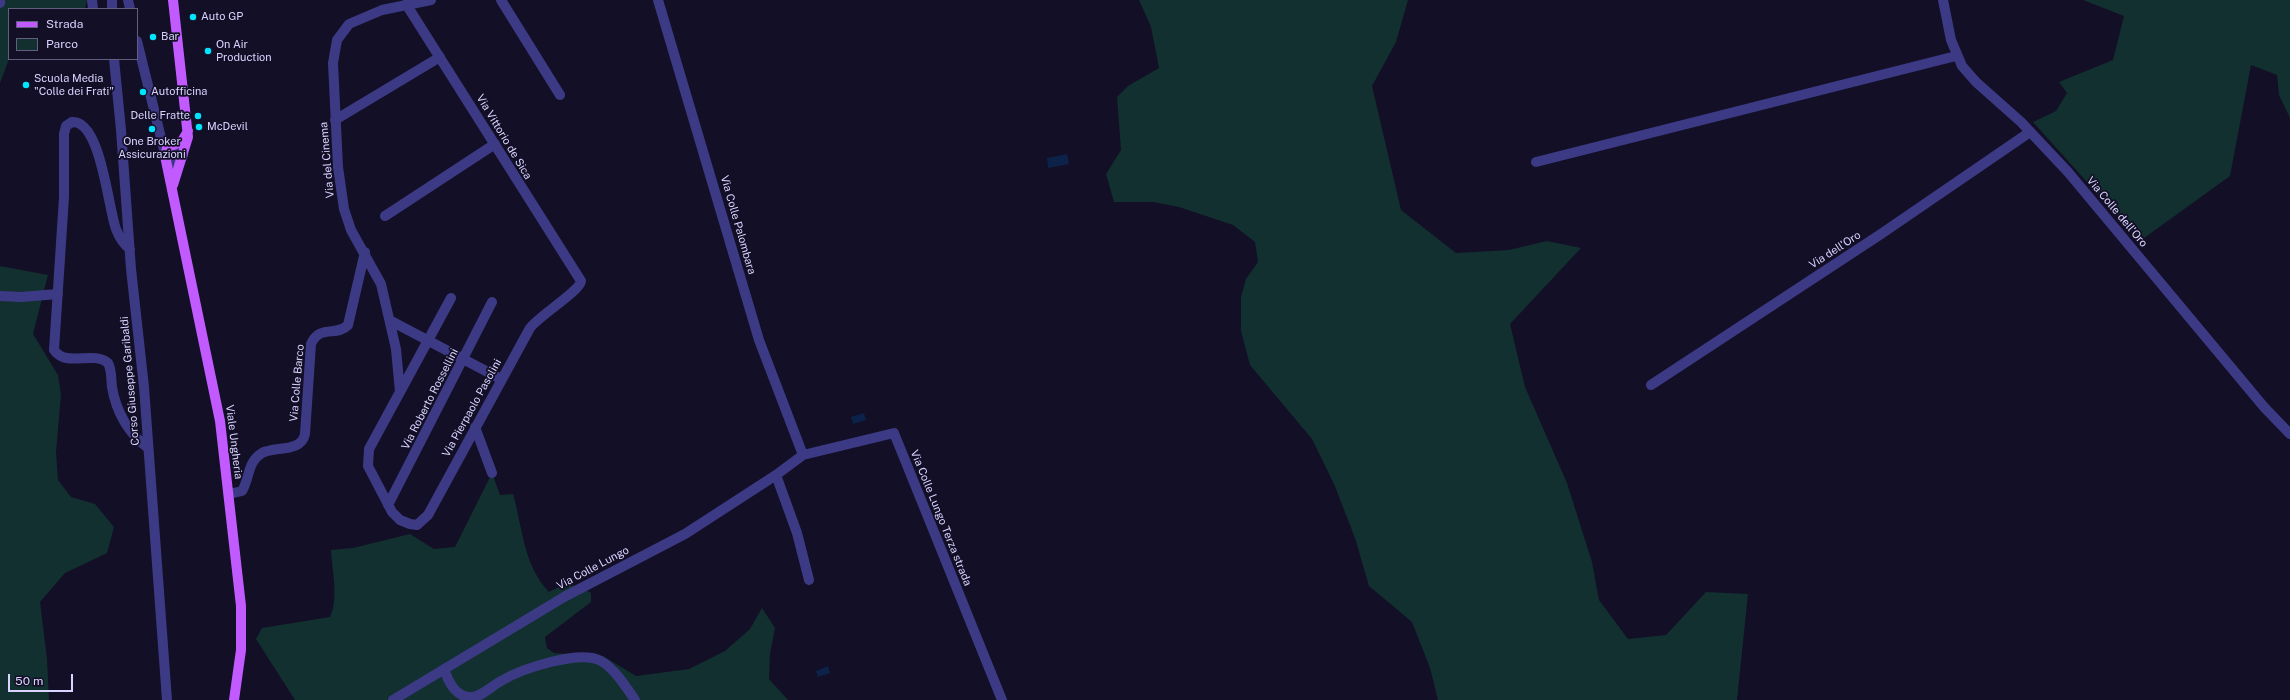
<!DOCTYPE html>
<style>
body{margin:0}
#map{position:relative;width:2290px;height:700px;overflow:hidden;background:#130f26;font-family:"Public Sans",sans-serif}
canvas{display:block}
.legend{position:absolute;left:8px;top:8px;width:130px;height:52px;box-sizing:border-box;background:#130f26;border:1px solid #625e7d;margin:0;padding:5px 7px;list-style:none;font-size:12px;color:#d9d4ff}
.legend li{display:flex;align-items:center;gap:8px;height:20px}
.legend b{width:20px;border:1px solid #625e7d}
.scale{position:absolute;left:8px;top:674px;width:65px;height:18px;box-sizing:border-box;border:2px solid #d9d4ff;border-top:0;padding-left:5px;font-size:12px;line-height:14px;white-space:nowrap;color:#d9d4ff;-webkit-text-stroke:3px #130f26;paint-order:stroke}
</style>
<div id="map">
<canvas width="2290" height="700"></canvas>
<ul class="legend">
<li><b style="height:5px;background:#c25bff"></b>Strada</li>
<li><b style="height:11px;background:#12302f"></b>Parco</li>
</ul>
<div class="scale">50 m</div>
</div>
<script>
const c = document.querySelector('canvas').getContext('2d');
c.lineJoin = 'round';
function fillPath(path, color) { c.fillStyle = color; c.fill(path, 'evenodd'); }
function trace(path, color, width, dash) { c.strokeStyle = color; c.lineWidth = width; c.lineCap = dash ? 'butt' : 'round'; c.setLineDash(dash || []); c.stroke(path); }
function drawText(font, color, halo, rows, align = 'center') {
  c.font = font + ' "Public Sans",sans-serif'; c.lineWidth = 3.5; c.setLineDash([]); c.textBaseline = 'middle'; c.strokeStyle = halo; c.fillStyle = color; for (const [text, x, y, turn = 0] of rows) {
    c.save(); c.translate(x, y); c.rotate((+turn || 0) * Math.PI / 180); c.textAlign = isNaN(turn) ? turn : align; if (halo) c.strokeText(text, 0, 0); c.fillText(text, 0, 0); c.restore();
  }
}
fillPath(new Path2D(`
 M0,0H87L85,9H9V59L0,83Z
 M1139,0H1408L1396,42L1372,86L1401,210L1456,253L1509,250L1547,241L1581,248L1510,324L1525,387L1567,483L1592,562L1599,600L1628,639L1666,635L1706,592L1748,594L1737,700H1438L1430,668L1412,622L1369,586L1355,538L1334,484L1312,439L1250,365L1241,331V297L1246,279L1258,262L1255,242L1233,225L1179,207L1153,202H1114L1106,174L1121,150L1117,97L1128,86L1159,68L1151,27Z
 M2083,0H2290V118L2279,95L2277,75L2251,65L2230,176L2140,241L2033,122L2056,111L2067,93L2059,82L2113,60L2124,16Z
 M0,266L48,275L33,334L58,375L61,395L56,452L58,480L71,497L95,504L114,527L107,553L65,573L40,602L47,659L49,700H0Z
 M492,473L500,495L513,494C523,529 523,564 549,592C567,583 574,583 591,593V602L545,637L547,648L554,653L603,656L636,676L689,669L725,651L750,629L762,608L775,628L770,654L769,679L788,700H295L256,639L262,628L330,617C339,598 332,571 331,550L353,548L410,534L434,549L455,547Z`), '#12302f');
fillPath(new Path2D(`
 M1067,154L1069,164L1048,168L1047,158Z
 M864,413L866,420L853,424L851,417Z
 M828,666L830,673L818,677L816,671Z`), '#0c2248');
trace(new Path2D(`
 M92,0L93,9
 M112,0V9
 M128,0L130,9
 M501,0L560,95
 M658,0L759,340L803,455
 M1943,0L1951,40L1962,66L1976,82L2021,122L2068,172L2264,407L2290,434
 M0,3V0
 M406,4L581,281C580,291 540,315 530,328L428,515L417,525L410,524L400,520L392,512L368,466L369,449L400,392L396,349L381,284L351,230L344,209L338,167L333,63L337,40L349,24L382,10L431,0
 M137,41L166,158L172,163L179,161L183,155L181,149L162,142
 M114,59L121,130L131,269L144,387L167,700
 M335,120L440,57
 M1536,162L1956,56
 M385,216L495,144
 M130,249C123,244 119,237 116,229C108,208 101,120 72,122L66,126L64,134V197L54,350C66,368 93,350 108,363C112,370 111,380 112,387C116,412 129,434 148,448
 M0,296L21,297L58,294
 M391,321L501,379
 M1651,385L1881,234L2030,132
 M400,392L451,298
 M475,427L492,473
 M776,475L797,533L809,580
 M229,494L242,491C250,478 247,462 262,453C275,446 301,453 305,434L311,344C320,324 337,337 348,325L365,252
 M388,505L492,302
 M444,669C448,681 455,696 469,697C480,699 491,686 501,681C521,669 580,649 601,661C615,669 626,687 635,700
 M393,700L564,597L685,534L776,475L803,455L894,433L1002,700`), '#3d3a85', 10);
trace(new Path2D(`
 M173,0L188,137L173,185
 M188,131L182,141L167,148L165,156L220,421L241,606V650L234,700`), '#c25bff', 10);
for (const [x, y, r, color] of [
 [193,17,4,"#00e5ff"],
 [153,37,4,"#00e5ff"],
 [208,51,4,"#00e5ff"],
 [26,85,4,"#00e5ff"],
 [143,92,4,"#00e5ff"],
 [198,116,4,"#00e5ff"],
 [199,127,4,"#00e5ff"],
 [152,129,4,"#00e5ff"]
]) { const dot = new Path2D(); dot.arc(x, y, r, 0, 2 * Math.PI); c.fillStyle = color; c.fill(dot); trace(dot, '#130f26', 1.5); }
drawText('11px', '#d9d4ff', '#130f26', [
 ["Auto GP",201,17],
 ["Bar",161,37],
 ["On Air",216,45],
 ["Production",216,58],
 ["Scuola Media",34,79],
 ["\"Colle dei Frati\"",34,92],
 ["Autofficina",151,92],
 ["Delle Fratte",190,116,"right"],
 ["McDevil",207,127],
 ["One Broker",152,142,"center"],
 ["Assicurazioni",152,155,"center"]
], 'left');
drawText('11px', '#d9d4ff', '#130f26', [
 ["Via Vittorio de Sica",504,137,59],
 ["Via del Cinema",327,160,-95],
 ["Via Colle dell'Oro",2117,212,50],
 ["Via Colle Palombara",738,225,74],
 ["Via dell'Oro",1835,250,-33],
 ["Corso Giuseppe Garibaldi",130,381,-95],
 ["Via Colle Barco",297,383,-85],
 ["Via Roberto Rossellini",430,399,-63],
 ["Via Pierpaolo Pasolini",472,408,-61],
 ["Viale Ungheria",234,442,83],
 ["Via Colle Lungo Terza strada",941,518,68],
 ["Via Colle Lungo",593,568,-28]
]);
</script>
